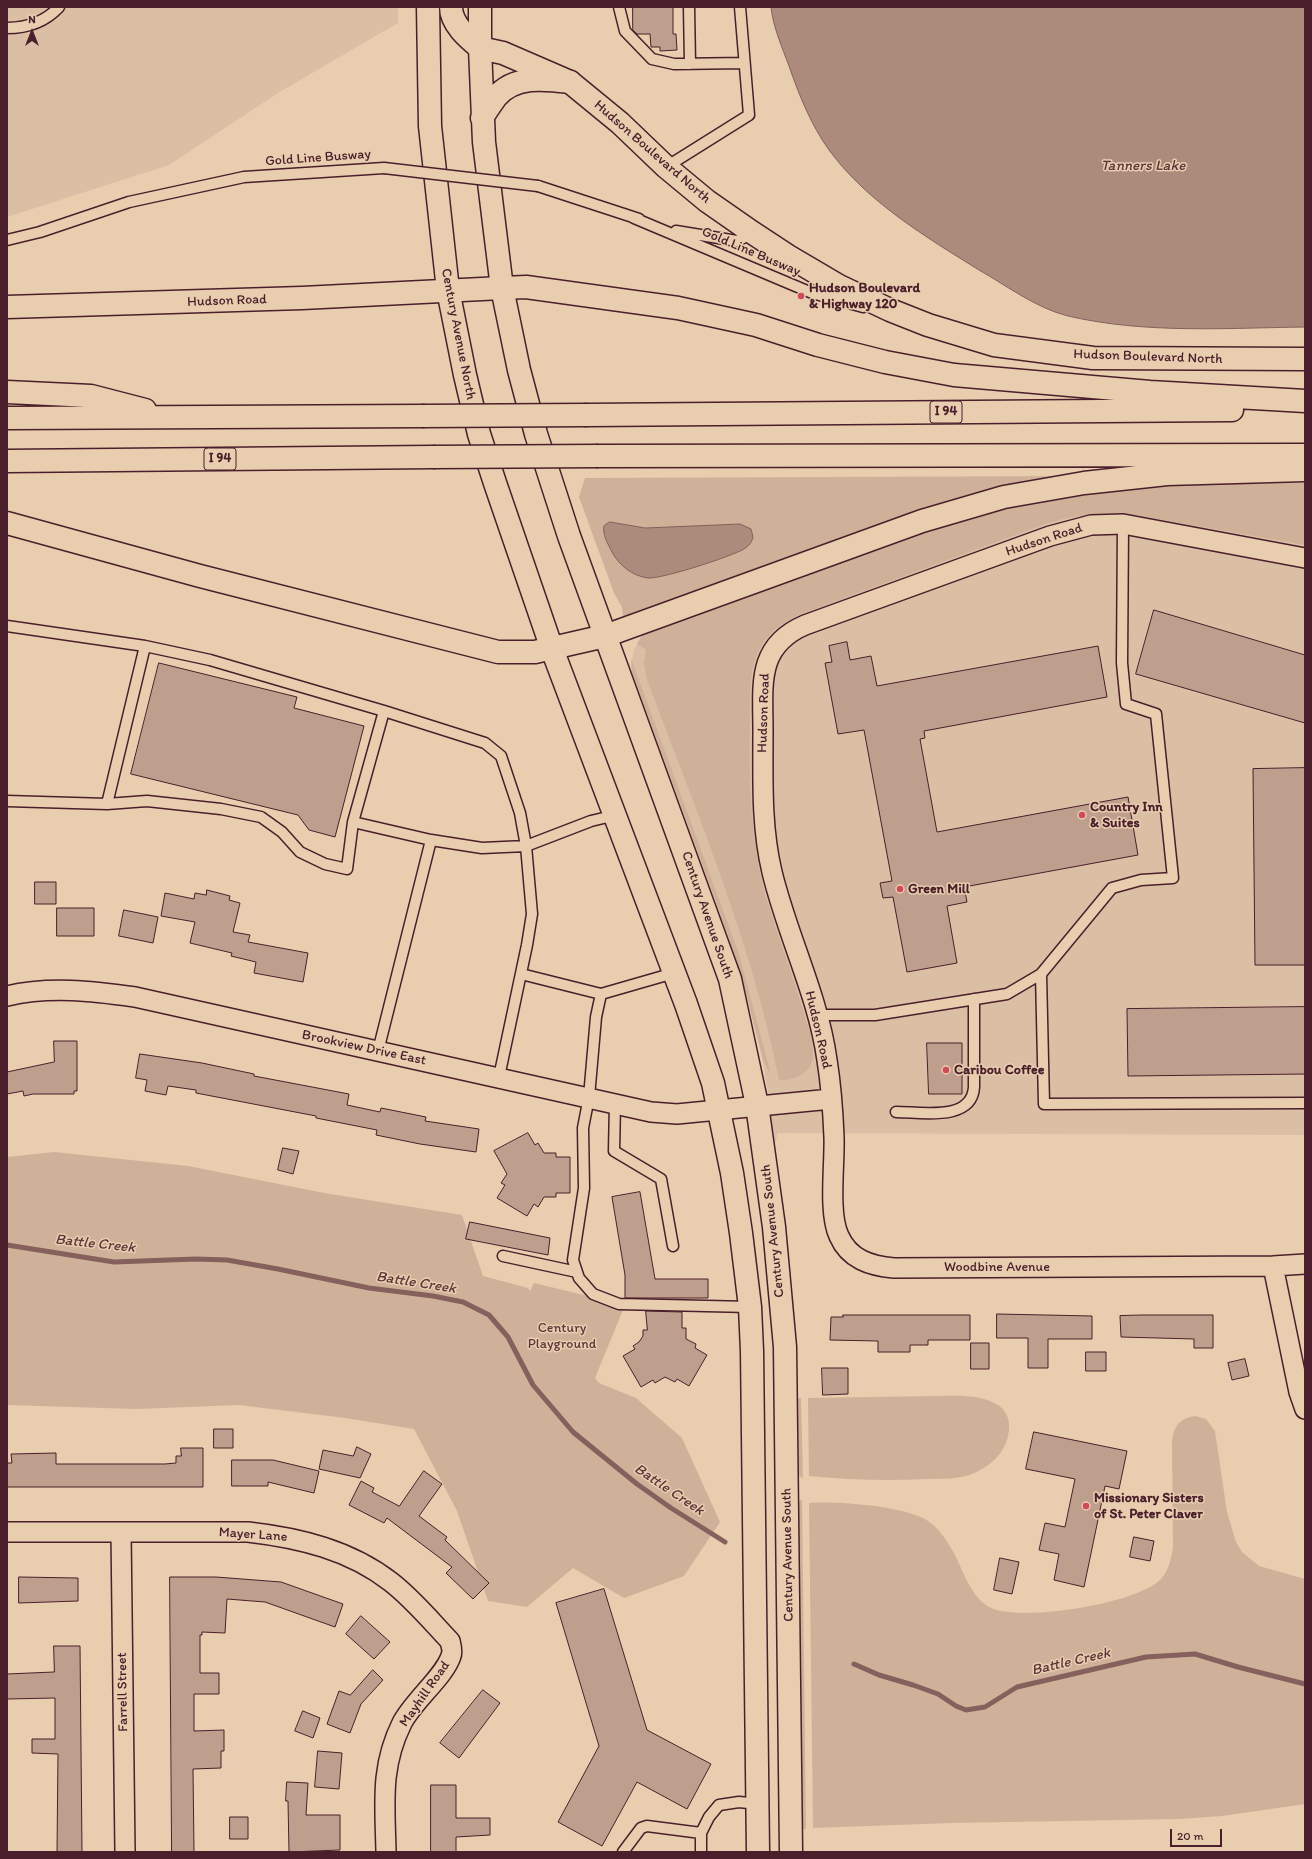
<!DOCTYPE html>
<style>
body{margin:0}
#map{position:relative;width:1312px;height:1859px;overflow:hidden;background:#e8cdaf;font-family:Itim,sans-serif}
canvas{display:block}
.frame{position:absolute;inset:0;border:8px solid #4a1f2b;pointer-events:none}
.north{position:absolute;left:12px;top:12px;width:40px;height:40px;-webkit-text-stroke:3px #e8cdaf;paint-order:stroke;rotate:0deg;font-size:11px;font-weight:700;line-height:16px;text-align:center;color:#4a1f2b}
.north::after{content:'';display:block;margin:auto;width:14px;height:18px;background:#4a1f2b;clip-path:polygon(50% 0,100% 100%,50% 72%,0 100%)}
.scale{position:absolute;left:1170px;top:1829px;width:52px;height:18px;box-sizing:border-box;border:2px solid #4a1f2b;border-top:0;padding-left:5px;font-size:12px;line-height:14px;white-space:nowrap;color:#4a1f2b;-webkit-text-stroke:3px #e8cdaf;paint-order:stroke}
</style>
<div id="map">
<canvas width="1312" height="1859"></canvas>
<div class="frame"></div>
<div class="north">N</div>
<div class="scale">20 m</div>
</div>
<script>
const c = document.querySelector('canvas').getContext('2d');
c.lineJoin = 'round';
function fillPath(path, color) { c.fillStyle = color; c.fill(path, 'evenodd'); }
function trace(path, color, width, dash) { c.strokeStyle = color; c.lineWidth = width; c.lineCap = dash ? 'butt' : 'round'; c.setLineDash(dash || []); c.stroke(path); }
function drawText(font, color, halo, rows, align = 'center') {
  c.font = font + ' Itim,sans-serif'; c.lineWidth = 3; c.setLineDash([]); c.textBaseline = 'middle'; c.strokeStyle = halo; c.fillStyle = color; for (const [text, x, y, turn = 0] of rows) {
    c.save(); c.translate(x, y); c.rotate((+turn || 0) * Math.PI / 180); c.textAlign = isNaN(turn) ? turn : align; if (halo) c.strokeText(text, 0, 0); c.fillText(text, 0, 0); c.restore();
  }
}
fillPath(new Path2D(`
 M7,7H398V23L278,93L169,165L7,217Z
 M1305,483V1135L778,1133L775,1143L763,1060L742,978L708,880L631,670L633,652L641,637L645,633L937,526L1213,484Z`), '#dbbfa5');
fillPath(new Path2D(`
 M1075,476L625,617H623L622,607L614,593L579,497L585,478Z
 M1305,483V545L1129,514C1099,512 1072,515 1043,525L801,614C781,622 764,636 756,657C749,677 750,699 750,720C749,780 750,842 767,900C778,937 792,973 803,1010C807,1024 813,1040 813,1054C813,1073 795,1081 779,1080C752,943 696,810 647,680L644,664L646,650L637,644L641,637L649,631L937,526L1030,500L1162,485Z
 M631,658L739,954L770,1071L769,1072L763,1060L748,1001L729,938L632,672Z
 M54,1152L188,1166L324,1193L462,1215L483,1276L528,1288L530,1291L534,1283L625,1305L595,1378L599,1383L636,1398L682,1438L720,1522L684,1576L624,1598L573,1568L527,1607L488,1601L457,1511L414,1429L345,1418L239,1405L136,1409L7,1405V1157Z
 M937,1396C955,1396 977,1394 994,1403C1003,1407 1008,1414 1009,1424C1010,1448 994,1465 972,1474C959,1479 942,1479 927,1479C888,1481 849,1480 809,1476L808,1398Z
 M796,1398H801L803,1479L797,1473Z
 M1195,1416L1206,1419L1215,1431L1227,1512L1236,1542L1242,1552L1259,1566L1305,1579V1804L1222,1816L1179,1819L951,1823L813,1828L809,1503C836,1501 906,1506 928,1521C941,1530 949,1544 956,1557C964,1574 972,1597 989,1607C1019,1623 1137,1604 1161,1579C1169,1570 1171,1559 1173,1548L1172,1440C1174,1426 1180,1418 1195,1416Z
 M802,1499L806,1829H800L797,1504Z`), '#cfb199');
const water = new Path2D(`
 M771,7H1305V327C1227,328 1145,334 1068,316C1036,308 1007,286 979,270C926,237 867,202 829,150C811,125 799,95 789,66C782,47 773,27 771,7Z
 M610,522L645,528L740,524L751,529L753,537C752,542 749,546 744,549C730,557 662,579 648,578C632,576 619,565 612,552C608,544 602,534 604,526Z`);
fillPath(water, '#ac8b7c');
trace(water, '#85605c', 1);
trace(new Path2D(`
 M7,1245L114,1262L196,1259L227,1260L278,1269L369,1288L433,1296L463,1302L489,1315L508,1337L533,1385L573,1432L637,1484L671,1508L725,1542
 M854,1664L879,1675L913,1685L938,1694L956,1706L966,1710L985,1707L1017,1687L1146,1657L1195,1654L1238,1667L1305,1684`), '#85605c', 5);
const building = new Path2D(`
 M633,7H673V34H676L677,50L660,51V47H651L650,34H637L633,30Z
 M1154,610L1305,655V723L1136,674Z
 M847,642L850,660L871,656L877,686L1098,646L1107,697L924,731L925,738L920,739L937,832L1128,797L1138,855L964,887L967,902L947,906L957,963L907,972L893,897L883,898L880,883L892,881L864,730L838,734L825,663L832,662L829,646Z
 M159,663L297,697L294,708L364,726L335,837L309,830L298,815L131,774Z
 M1305,768V965H1255L1253,769Z
 M35,882H56V904H35Z
 M207,890L230,896L229,900L240,903L233,932L250,935L248,942L308,953L303,982L254,973L256,962L231,956L232,953L190,943L195,922L161,916L165,893L194,899L195,893L206,895Z
 M57,908H94V936H57Z
 M124,910L158,917L153,943L119,936Z
 M1305,1007V1074L1128,1076L1127,1009Z
 M54,1041H77V1091H74V1094H33L24,1096L23,1091L7,1094V1072L54,1062Z
 M927,1043H962V1094H929Z
 M140,1054L202,1063L254,1074V1076L349,1094L347,1105L380,1112L381,1108L426,1117L425,1121L479,1129L476,1152L420,1144L376,1135L377,1130L316,1118V1116L196,1093V1090L168,1086L166,1095L145,1091L147,1080L136,1078Z
 M528,1133L535,1145L538,1143L544,1153H556V1157H570V1193H556V1197H544L538,1207L534,1204L527,1216L497,1198L505,1185L501,1183L507,1174L494,1151Z
 M283,1148L299,1151L293,1174L278,1170Z
 M640,1192L655,1279H708V1298H625V1275L612,1197Z
 M470,1222L550,1238L548,1255L466,1239Z
 M646,1311L682,1312V1328H686V1339L696,1344L695,1348L707,1355L689,1386L677,1379L675,1382L665,1377L655,1383L653,1380L641,1387L623,1356L635,1349L633,1346L639,1342L643,1336V1330H647Z
 M997,1314L1092,1316V1339H1048V1368H1028V1338H997Z
 M843,1315H970V1340H928V1345H910V1352H878V1341L830,1340L831,1317H843Z
 M1141,1315H1213V1348H1194V1339L1121,1337L1120,1316Z
 M971,1343H989V1369H971Z
 M1086,1352H1106V1371H1086Z
 M1245,1359L1249,1376L1232,1380L1228,1363Z
 M822,1368H848V1394L823,1395Z
 M214,1429H233V1448H214Z
 M1034,1432L1127,1451L1119,1489L1105,1486L1084,1587L1054,1580L1059,1554L1039,1550L1045,1523L1065,1527L1075,1479L1026,1469Z
 M357,1447L371,1454L360,1478L319,1469L323,1450L353,1456Z
 M181,1448H203V1487H7V1463H12L11,1454L56,1453V1464H165L176,1463V1456H181Z
 M232,1460H273L319,1471L314,1493L268,1482V1486H232Z
 M424,1471L442,1484L419,1516L447,1537L445,1540L489,1583L473,1599L446,1573L452,1567L387,1518L384,1523L349,1505L361,1481L374,1488L372,1492L399,1506Z
 M1134,1537L1154,1541L1150,1561L1130,1557Z
 M1000,1558L1019,1562L1012,1594L994,1590Z
 M19,1577L78,1578V1601L19,1603Z
 M170,1577H216L281,1582L343,1604L335,1627L265,1602L227,1599L225,1633L202,1632V1635H200V1673H219V1694H194V1731L224,1730V1751H221V1768L193,1769L194,1852H172Z
 M604,1589L647,1730L711,1764L687,1809L637,1782L602,1846L558,1822L599,1746L556,1603Z
 M361,1616L390,1642L374,1659L346,1634Z
 M54,1646H80L82,1852H57L58,1754L32,1753V1739H55V1698L7,1699V1674L54,1672Z
 M373,1670L383,1680L361,1704L350,1733L327,1724L339,1691L350,1695Z
 M483,1690L500,1703L459,1758L440,1743Z
 M303,1711L320,1718L313,1738L295,1731Z
 M318,1751L342,1753L339,1789L315,1787Z
 M287,1782L308,1783L306,1815H340V1850L289,1852L288,1801H286Z
 M431,1785H456V1818H490V1835L456,1837V1852H431Z
 M230,1817H248V1839H230Z`);
fillPath(building, '#be9f8d');
trace(building, '#4a1f2b', 1);
const service = new Path2D(`
 M619,7L625,31L652,59L674,64L744,63
 M689,7L690,64
 M7,28C28,28 45,22 59,7
 M666,167L749,115L740,7
 M538,186L639,219
 M634,218L812,293L863,307
 M676,231L737,241L753,233
 M7,240L40,232L129,202L244,177L384,168
 M7,626L145,646L210,660L384,711L353,822L347,869L325,864L300,852L282,832L261,817L221,809L147,801L107,804L7,801
 M384,711L485,743L501,756L520,813L526,846L532,914L527,945L499,1077
 M107,804L145,646
 M353,822L431,840
 M521,974L601,994L674,973
 M1041,974L1044,1104L1305,1103
 M601,994L596,1017L589,1097L583,1128L584,1188L573,1260L579,1278L593,1294L619,1304L750,1307
 M817,1015H875L1007,994L1041,974L1112,888L1141,880L1173,878L1156,714L1126,704L1122,663L1123,524
 M378,1051L431,840L482,848L526,846L591,821L616,815
 M615,1104L614,1151L661,1179L673,1246
 M896,1112C921,1112 972,1122 974,1087V999
 M503,1256L577,1272
 M623,1852L641,1828L647,1826L701,1833
 M701,1852V1833L709,1817L719,1805L739,1802L758,1804`);
const minor = new Path2D(`
 M1305,558L1123,524L1091,525L1050,536L805,625C756,646 763,685 763,731C763,778 761,826 772,872C787,935 818,995 827,1060C831,1085 833,1112 834,1137C835,1164 828,1213 839,1236C849,1259 870,1266 894,1268L1273,1266L1305,1264
 M7,996C50,986 92,991 135,997L615,1104L651,1112L677,1114L831,1099
 M1273,1266L1299,1392L1305,1409
 M7,1532H248C300,1538 350,1550 391,1582C413,1599 431,1621 450,1641C451,1645 453,1652 451,1656C444,1677 414,1700 402,1723C380,1767 385,1804 386,1852
 M121,1532L125,1852`);
const tertiary = new Path2D(`
 M480,48L503,53L570,82L620,123L666,167L707,201L753,233L788,256L839,286L890,310L928,325L994,345L1093,358L1305,359
 M7,307L302,298L502,288`);
const secondary = new Path2D(`
 M428,7L430,126L448,290L465,375L479,434L495,483L552,649L686,1004L713,1083L732,1173L741,1233L750,1307L752,1351L758,1852
 M451,7C451,24 468,38 480,48
 M480,7V48L484,142L502,288L519,370L536,434L569,536L730,979L757,1105L774,1227L785,1347L791,1852
 M482,118C486,111 491,104 496,97C515,75 545,79 570,82`);
const motorway = new Path2D(`
 M502,288L526,287L678,308L756,325L818,345L885,362L954,375L1150,392L1305,401
 M7,392L91,396L145,410
 M587,415L1232,410
 M7,418L422,416
 M598,456L1305,455
 M7,461L433,457
 M7,523L200,576L498,652H535L605,636L922,521L1004,497L1084,483L1167,474L1305,470`);
trace(service, '#4a1f2b', 13);
trace(minor, '#4a1f2b', 22);
trace(tertiary, '#4a1f2b', 25);
trace(secondary, '#4a1f2b', 25);
trace(motorway, '#4a1f2b', 25);
trace(service, '#e8cdaf', 10);
trace(minor, '#e8cdaf', 19);
trace(tertiary, '#e8cdaf', 22);
trace(secondary, '#e8cdaf', 22);
trace(motorway, '#e8cdaf', 22);
const serviceBridge = new Path2D(`
 M384,168L538,186`);
const motorwayBridge = new Path2D(`
 M422,416L587,415
 M433,457L598,456`);
trace(serviceBridge, '#4a1f2b', 13, []);
trace(motorwayBridge, '#4a1f2b', 25, []);
trace(serviceBridge, '#e8cdaf', 10);
trace(motorwayBridge, '#e8cdaf', 22);
for (const [x, y, r, color] of [
 [801,296,4,"#d1495b"],
 [1082,815,4,"#d1495b"],
 [900,889,4,"#d1495b"],
 [946,1070,4,"#d1495b"],
 [1086,1506,4,"#d1495b"]
]) { const dot = new Path2D(); dot.arc(x, y, r, 0, 2 * Math.PI); c.fillStyle = color; c.fill(dot); trace(dot, '#e8cdaf', 1.5); }
for (const [x, y, w] of [
 [946,412,32],
 [220,459,32]
]) { const box = new Path2D(); box.roundRect(x - w / 2, y - 11, w, 22, 3); c.fillStyle = '#e8cdaf'; c.fill(box); trace(box, '#4a1f2b', 1); }
drawText('bold 13px', '#4a1f2b', null, [
 ["I 94",946,412],
 ["I 94",220,459]
]);
drawText('14px', '#4a1f2b', '#e8cdaf', [
 ["Hudson Boulevard North",652,152,41],
 ["Gold Line Busway",318,158,-4],
 ["Gold Line Busway",751,252,23],
 ["Hudson Road",227,301,-2],
 ["Century Avenue North",458,334,79],
 ["Hudson Boulevard North",1148,357,2],
 ["Hudson Road",1044,540,-18],
 ["Hudson Road",764,713,-88],
 ["Century Avenue South",707,915,71],
 ["Hudson Road",818,1030,77],
 ["Brookview Drive East",364,1048,12],
 ["Century Avenue South",773,1231,-96],
 ["Woodbine Avenue",997,1267],
 ["Mayer Lane",253,1535,4],
 ["Century Avenue South",788,1555,-91],
 ["Farrell Street",123,1692,-91],
 ["Mayhill Road",425,1694,-55]
]);
drawText('bold 14px', '#4a1f2b', '#e8cdaf', [
 ["Hudson Boulevard",809,288],
 ["& Highway 120",809,304],
 ["Country Inn",1090,807],
 ["& Suites",1090,823],
 ["Green Mill",908,889],
 ["Caribou Coffee",954,1070],
 ["Missionary Sisters",1094,1498],
 ["of St. Peter Claver",1094,1514]
], 'left');
drawText('14px', '#5e353c', '#e8cdaf', [
 ["Century",562,1328],
 ["Playground",562,1344]
]);
drawText('italic 15px', '#5e353b', '#e8cdaf', [
 ["Tanners Lake",1143,166],
 ["Battle Creek",95,1244,6],
 ["Battle Creek",416,1283,9],
 ["Battle Creek",669,1490,34],
 ["Battle Creek",1071,1662,-13]
]);
</script>
